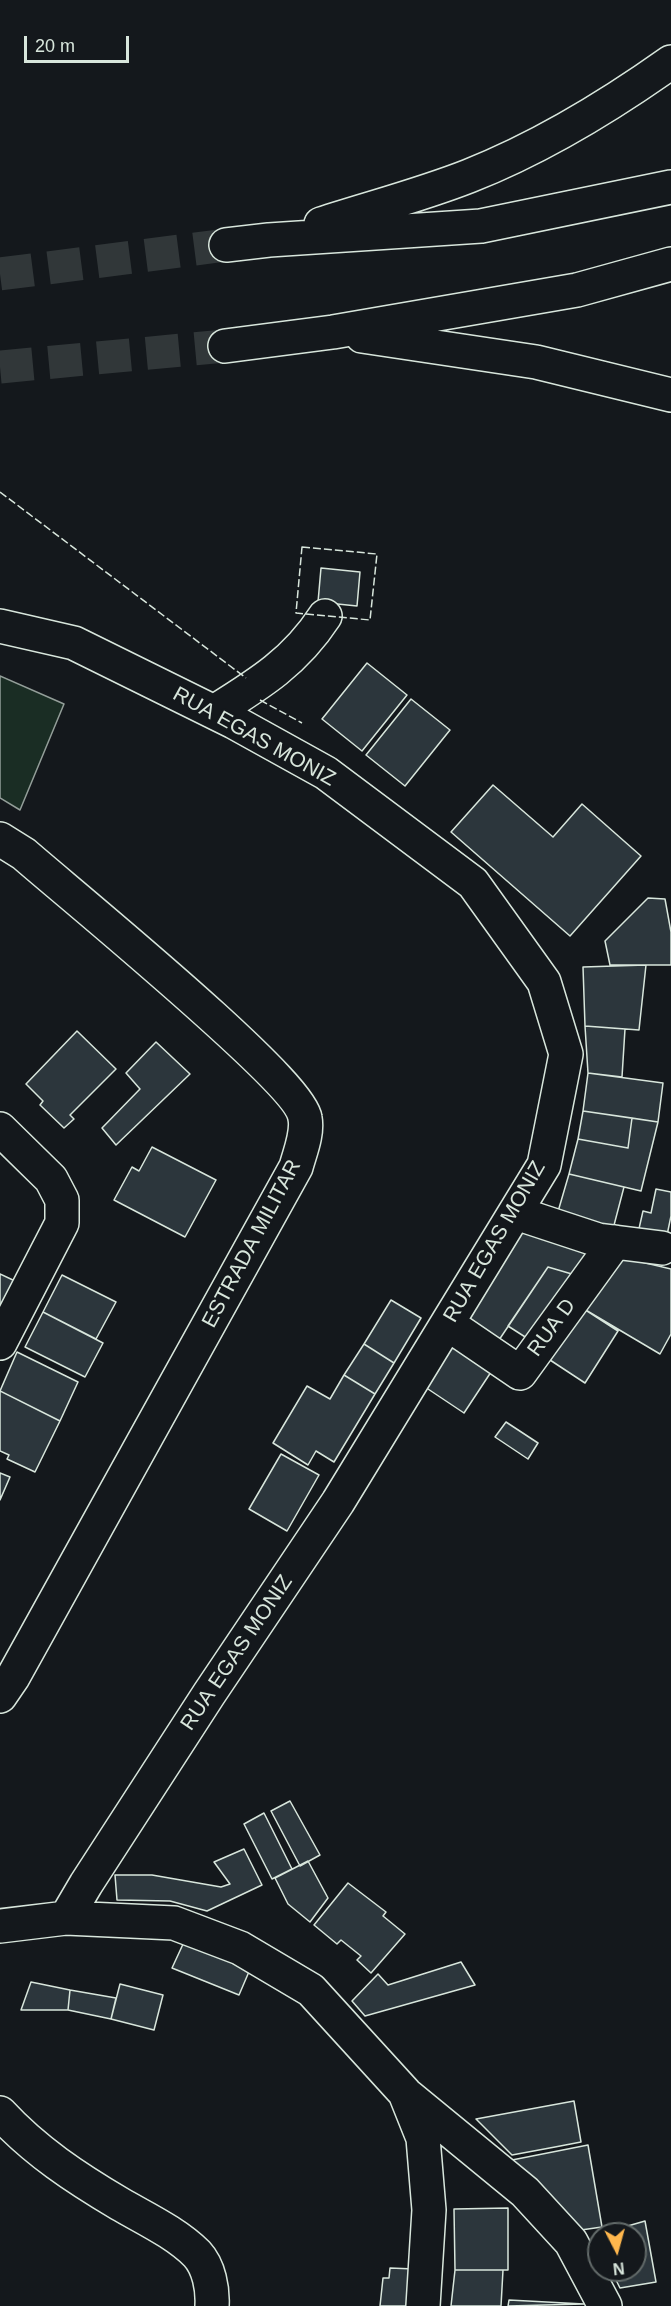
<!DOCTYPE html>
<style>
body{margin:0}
#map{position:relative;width:671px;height:2306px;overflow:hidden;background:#14181c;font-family:Arial,sans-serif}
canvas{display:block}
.north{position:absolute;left:587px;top:2222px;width:60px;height:60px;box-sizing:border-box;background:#14181c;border:2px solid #626a69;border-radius:50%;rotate:174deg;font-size:16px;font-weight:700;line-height:24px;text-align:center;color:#d8e6dc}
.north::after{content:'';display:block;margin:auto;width:21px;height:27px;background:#ffb74d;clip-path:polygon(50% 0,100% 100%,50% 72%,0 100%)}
.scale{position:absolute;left:24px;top:36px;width:105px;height:27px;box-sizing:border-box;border:3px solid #d8e6dc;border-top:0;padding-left:8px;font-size:18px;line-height:21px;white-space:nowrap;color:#d8e6dc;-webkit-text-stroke:4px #14181c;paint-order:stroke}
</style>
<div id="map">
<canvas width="671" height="2306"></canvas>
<div class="north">N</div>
<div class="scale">20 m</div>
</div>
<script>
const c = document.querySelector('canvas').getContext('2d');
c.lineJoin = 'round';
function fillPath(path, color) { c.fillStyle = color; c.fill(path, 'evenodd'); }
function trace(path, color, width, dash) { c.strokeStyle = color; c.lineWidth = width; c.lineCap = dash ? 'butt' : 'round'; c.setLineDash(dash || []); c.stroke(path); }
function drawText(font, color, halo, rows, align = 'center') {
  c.font = font + ' Arial,sans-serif'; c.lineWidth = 4.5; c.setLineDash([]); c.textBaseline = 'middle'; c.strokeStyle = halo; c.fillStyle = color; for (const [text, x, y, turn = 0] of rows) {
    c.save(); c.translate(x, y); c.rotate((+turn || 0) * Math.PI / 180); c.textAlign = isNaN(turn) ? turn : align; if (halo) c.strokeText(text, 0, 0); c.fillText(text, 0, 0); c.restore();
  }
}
const green = new Path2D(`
 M0,676L64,704L20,810L0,798Z`);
fillPath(green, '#1a2d24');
trace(green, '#939e99', 1.5);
const building = new Path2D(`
 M321,568L360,572L357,606L318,602Z
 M367,663L407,695L362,751L322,719Z
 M411,699L450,730L405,786L366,755Z
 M493,785L553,837L582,804L641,856L570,936L451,832Z
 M648,898L665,899L671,932V965H610L605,941Z
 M646,965L639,1030L585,1026L583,967Z
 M585,1026L625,1029L622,1077L588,1073Z
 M77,1031L116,1069L70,1115L74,1119L64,1128L40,1105L43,1101L26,1084Z
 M156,1042L190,1074L116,1145L102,1128L140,1089L126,1073Z
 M588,1073L663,1083L658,1122L583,1111Z
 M583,1111L632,1118L628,1148L578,1139Z
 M632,1118L658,1122L641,1191L569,1174L578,1139L628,1148Z
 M152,1147L216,1180L185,1237L114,1200L132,1167L139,1171Z
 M569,1174L624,1187L613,1229L557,1215Z
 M656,1189L671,1192V1216L666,1240L638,1233L643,1211L651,1213Z
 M526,1222L601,1245L582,1277L548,1267L499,1340L464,1318Z
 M616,1256L671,1269V1334L660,1354L584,1309Z
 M548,1267L582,1277L533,1342L508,1326Z
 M0,1274L15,1281L0,1312Z
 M62,1275L116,1302L96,1339L43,1312Z
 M391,1300L421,1318L394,1363L364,1344Z
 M584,1309L618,1331L585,1383L550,1360Z
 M43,1312L103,1343L85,1377L25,1347Z
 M453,1338L495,1366L464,1413L422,1385Z
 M364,1344L394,1363L375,1394L344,1375Z
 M17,1352L78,1382L60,1421L0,1391Z
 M344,1375L375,1394L334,1462L316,1451L308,1465L273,1443L307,1386L330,1399Z
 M0,1391L60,1421L35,1472L7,1459L9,1455L0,1451Z
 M506,1422L538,1443L528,1459L495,1437Z
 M281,1454L319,1475L287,1531L249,1509Z
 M0,1473L10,1477L0,1500Z
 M290,1801L320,1855L300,1866L271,1811Z
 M264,1813L292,1869L272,1879L244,1824Z
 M244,1849L262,1885L207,1911L170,1901L117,1900L115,1875H152L221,1887L230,1884L214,1862Z
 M308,1861L328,1898L310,1922L288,1904L275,1878Z
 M348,1883L386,1912L383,1916L405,1934L371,1973L357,1960L361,1956L341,1940L337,1944L314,1925Z
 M184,1942L251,1967L239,1995L172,1968Z
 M461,1962L475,1985L365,2016L352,2001L378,1974L388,1985Z
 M31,1982L70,1990L68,2010H21Z
 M120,1984L163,1995L154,2030L111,2019Z
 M70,1990L116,1998L111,2019L68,2010Z
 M574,2101L581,2142L555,2147L512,2155L476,2119Z
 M588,2145L602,2227L581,2230L512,2160Z
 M508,2208V2270H455L454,2209Z
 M645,2221L656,2282L620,2288L611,2270H635V2234H600Z
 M390,2268L414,2269L411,2306H380L383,2278H389Z
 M455,2270H503L501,2306H451Z
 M509,2300L584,2304L508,2306Z`);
fillPath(building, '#2c363c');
trace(building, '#d8e6dc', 1.5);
trace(new Path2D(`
 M0,274L226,245
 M0,367L225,346`), '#313739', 33, [33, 16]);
const minor = new Path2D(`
 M0,626L74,643L234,722L326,773L473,883L544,982L566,1054L544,1165L338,1502L209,1694L86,1884L66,1918
 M214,712C259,684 295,662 325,616
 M0,839L24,854C66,891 300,1081 305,1118C308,1134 300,1152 296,1167L13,1677L0,1696
 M0,1129L51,1179L62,1200V1223L0,1343
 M516,1213L598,1240L662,1248
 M448,1324L520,1373L615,1242
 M0,1926L66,1918L174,1923L240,1948L311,1990L405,2093L423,2138L429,2210L423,2306
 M408,2096L525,2192L571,2242L605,2306
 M0,2113C35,2151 76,2178 120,2204C146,2219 176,2233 197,2254C209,2267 213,2289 212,2306`);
const highway = new Path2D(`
 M321,224C370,208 421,195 469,176C540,148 609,106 671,62
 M226,245L269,240L481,226L671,187
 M362,336L536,362L671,395
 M225,346L333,332L577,290L671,264`);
trace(minor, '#d8e6dc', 36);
trace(highway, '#d8e6dc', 36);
trace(minor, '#14181c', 33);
trace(highway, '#14181c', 33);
trace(new Path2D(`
 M0,492L246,678
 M302,547L377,554L370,620L296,613Z
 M260,700L302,723`), '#d8e6dc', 1.5, [8, 3]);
drawText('21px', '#d8e6dc', '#14181c', [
 ["RUA EGAS MONIZ",254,737,29],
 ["RUA EGAS MONIZ",495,1242,-60],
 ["ESTRADA MILITAR",252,1244,-62],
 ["RUA D",552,1328,-54],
 ["RUA EGAS MONIZ",237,1653,-56]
]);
</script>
